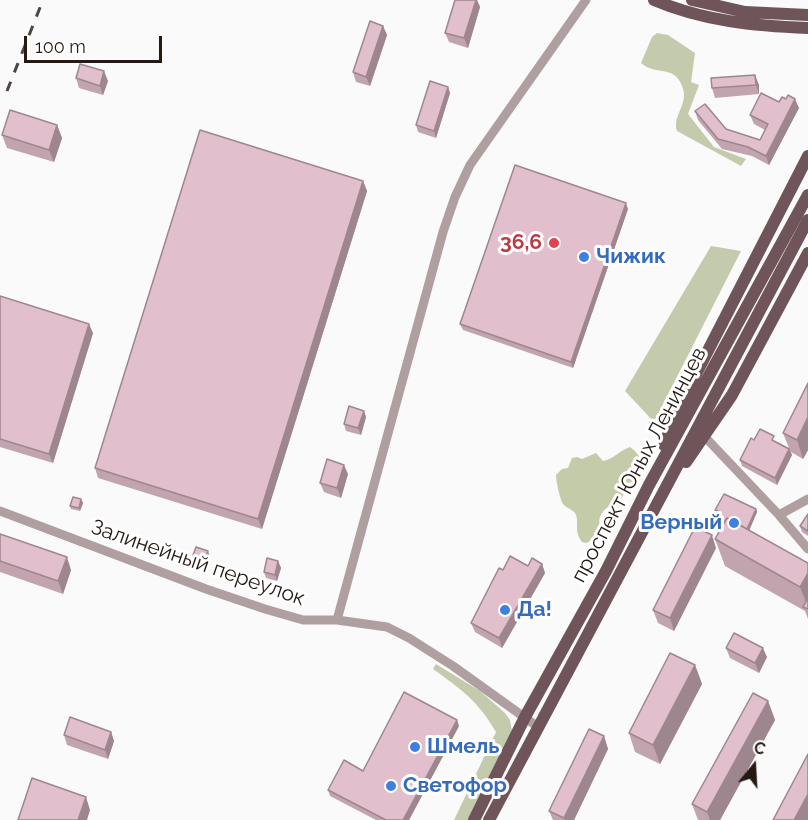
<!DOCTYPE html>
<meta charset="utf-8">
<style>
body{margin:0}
#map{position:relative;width:808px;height:820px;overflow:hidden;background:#fafafa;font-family:Raleway,sans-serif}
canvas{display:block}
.north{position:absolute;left:724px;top:736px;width:60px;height:60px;-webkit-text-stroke:4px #fff;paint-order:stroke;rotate:18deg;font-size:16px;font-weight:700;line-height:24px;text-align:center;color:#241913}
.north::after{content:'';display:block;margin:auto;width:21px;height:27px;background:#241913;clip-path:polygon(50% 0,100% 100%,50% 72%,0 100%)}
.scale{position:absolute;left:24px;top:36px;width:138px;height:27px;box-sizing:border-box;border:3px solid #241913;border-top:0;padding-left:8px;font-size:18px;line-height:21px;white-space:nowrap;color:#241913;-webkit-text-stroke:4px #fff;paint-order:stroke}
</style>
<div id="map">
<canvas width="808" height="820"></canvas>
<div class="north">С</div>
<div class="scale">100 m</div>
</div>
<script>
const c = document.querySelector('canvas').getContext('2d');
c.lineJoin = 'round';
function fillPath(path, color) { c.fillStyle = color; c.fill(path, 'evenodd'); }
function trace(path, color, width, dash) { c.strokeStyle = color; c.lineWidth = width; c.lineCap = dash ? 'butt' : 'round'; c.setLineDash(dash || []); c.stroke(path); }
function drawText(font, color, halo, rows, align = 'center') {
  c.font = font + ' Raleway,sans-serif'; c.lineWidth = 6; c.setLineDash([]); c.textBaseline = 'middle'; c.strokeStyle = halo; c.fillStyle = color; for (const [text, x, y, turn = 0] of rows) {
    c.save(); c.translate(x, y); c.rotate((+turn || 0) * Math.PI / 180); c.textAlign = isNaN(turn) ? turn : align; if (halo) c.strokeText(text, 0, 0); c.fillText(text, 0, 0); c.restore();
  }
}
fillPath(new Path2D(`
 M657,33L668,35L695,53L691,82L699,85L688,114L714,147L746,159L741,166L677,131C672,117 688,104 683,89C676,63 656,77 641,63L652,37Z
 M711,246L741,251L654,422L625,391Z
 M436,664L480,691L505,713L510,720L513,736L468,820H454L496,732C478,701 462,690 433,669Z`), '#c4cbad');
fillPath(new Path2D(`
 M630,447C641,454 649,472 634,481C631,482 627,483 625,486C624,507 611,500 602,513C593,526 611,532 586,543L582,542C573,530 580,521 575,513C572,509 566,508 563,504C560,499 556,481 556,475L562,469L568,468L572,458L577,457L582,459L596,453L603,461C614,459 620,450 630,447Z`), '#c3cba9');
trace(new Path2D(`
 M705,437L779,515L808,549
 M0,511L206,589L265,609L303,620H337L387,627L409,638L453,666L538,727
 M779,515L808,499
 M337,620L443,232L455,197L470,165L586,0`), '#af9fa1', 9);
trace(new Path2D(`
 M654,0C703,21 755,26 808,28
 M692,0L745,12L808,15
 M664,445L679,407L808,156
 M686,462L732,395L808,253
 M474,820L525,717L606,571L649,485L808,195
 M489,820L808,220`), '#6f5559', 12);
trace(new Path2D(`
 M7,91L43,0`), '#4f4641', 3, [10, 10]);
fillPath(new Path2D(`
 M455,0H477L480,7L468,48L449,42L445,33Z
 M383,26L387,35L370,86L356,82L353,72Z
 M76,78L108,81L103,95L79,88Z
 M759,85V94L715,98L712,88Z
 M448,87L450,93L436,138L418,132L416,125Z
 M779,102L799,108L769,165L752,156L722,149L698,120L695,111L726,129L760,140L765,130L754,124L750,115Z
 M57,125L62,138L54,162L7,148L2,135Z
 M363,181L367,191L262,529L98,478L95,468Z
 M628,209L573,368L463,330L460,324Z
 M0,296L93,333L53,463L0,447Z
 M808,383V450L803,459L791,452L792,455L777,485L742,466L740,460L754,440L777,442L789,448L783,433Z
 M364,411L366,417L361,435L346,431L344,424Z
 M348,474L341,498L324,492L320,483Z
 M81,499L83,503L80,511L71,509L70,506Z
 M756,509L757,512L749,530L808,563V619L805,611L725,566L715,539L719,531L712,528L711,524L717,513L715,510Z
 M808,514V536L802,532L800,526Z
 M0,534L71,570L63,594L0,572Z
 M716,548L674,631L658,623L653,610Z
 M193,555L210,557L207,566L195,562Z
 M278,561L281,568L277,581L266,578L264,572Z
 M542,564L545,573L502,648L475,632L471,623L503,570Z
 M726,648L767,657L759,673L730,658Z
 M695,665L702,684L660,764L635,752L629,733Z
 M768,701L775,720L720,820H698L692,804Z
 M459,726L409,820H376L330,796L328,790L363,771Z
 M111,732L114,741L108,759L67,745L64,735Z
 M604,736L608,749L574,820H553L549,811Z`), '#c2a4af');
fillPath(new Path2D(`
 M476,0H477L480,7L468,48L464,38Z
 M383,26L387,35L370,86L366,77Z
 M104,71L108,81L103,95L100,86Z
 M755,75L759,85V94L756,85Z
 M448,87L450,93L436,138L434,131Z
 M795,99L799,108L769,165L766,156Z
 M57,125L62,138L54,162L49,150Z
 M363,181L367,191L262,529L258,519Z
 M626,203L628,209L573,368L571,362Z
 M89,324L93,333L53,463L49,454Z
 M364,411L366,417L361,435L358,428Z
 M808,417V450L803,459L797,440Z
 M789,449L792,455L777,485L775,478Z
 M344,465L348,474L341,498L337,488Z
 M81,499L83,503L80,511L79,508Z
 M756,509L757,512L744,543L743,540Z
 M712,535L716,548L674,631L670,618Z
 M208,551L210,557L207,566L205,559Z
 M67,557L71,570L63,594L58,581Z
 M278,561L281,568L277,581L275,575Z
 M542,564L545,573L502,648L499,638Z
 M808,573V607L800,587Z
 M763,648L767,657L759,673L755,663Z
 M695,665L702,684L660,764L653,745Z
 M768,701L775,720L720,820H710L707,812Z
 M457,720L459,726L409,820H403Z
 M111,732L114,741L108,759L105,750Z
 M604,736L608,749L574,820H565L564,818Z
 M808,794V820H794Z
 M86,797L90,810L87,820H78Z`), '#9e868f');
const building = new Path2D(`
 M455,0H476L464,38L445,33Z
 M370,21L383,26L366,77L353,72Z
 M80,64L104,71L100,86L76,78Z
 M755,75L756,85L712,88L711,78Z
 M430,81L448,87L434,131L416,125Z
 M761,93L779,102L782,97L786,99L788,95L795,99L766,156L748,147L718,139L695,111L705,104L726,129L760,140L768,124L750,115Z
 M10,110L57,125L49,150L2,135Z
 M200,130L363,181L258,519L95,468Z
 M515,165L626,203L571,362L460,324Z
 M0,296L89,324L49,454L0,439Z
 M808,383V417L797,440L783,433Z
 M349,406L364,411L358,428L344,424Z
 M760,429L774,436L772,440L789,449L775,478L740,460L751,438L754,440Z
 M327,459L344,465L337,488L320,483Z
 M724,494L756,509L747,529L727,518L720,529L711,524L718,511L715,510Z
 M73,497L81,499L79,508L70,506Z
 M808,514V531L800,526Z
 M727,518L808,563V573L800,587L715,539Z
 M695,527L712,535L670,618L653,610Z
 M0,534L67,557L58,581L0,561Z
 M196,547L208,551L205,559L193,555Z
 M510,556L528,566L532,558L542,564L499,638L471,623L499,568L503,570Z
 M267,558L278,561L275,575L264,572Z
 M808,598V609L803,607Z
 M734,633L763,648L755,663L726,648Z
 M670,653L695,665L653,745L629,733Z
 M404,692L457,720L403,820H386L328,790L344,760L363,771Z
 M753,693L768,701L707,812L692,804Z
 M70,717L111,732L105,750L64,735Z
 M589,729L604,736L564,818L549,811Z
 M808,754V794L794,820H773Z
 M32,778L86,797L78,820H18Z`);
fillPath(building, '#e2bfcc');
trace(building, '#9e868f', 1.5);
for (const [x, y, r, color] of [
 [554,243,6,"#e0444e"],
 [584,257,6,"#3f7fe0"],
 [734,523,6,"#3f7fe0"],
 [505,610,6,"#3f7fe0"],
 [415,747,6,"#3f7fe0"],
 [391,786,6,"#3f7fe0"]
]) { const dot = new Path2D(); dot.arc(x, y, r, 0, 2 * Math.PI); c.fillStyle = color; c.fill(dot); trace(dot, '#fff', 2); }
drawText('bold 21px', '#be3a42', '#fff', [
 ["36,6",542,243]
], 'right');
drawText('bold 21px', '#366cbe', '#fff', [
 ["Чижик",596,257],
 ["Верный",722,523,"right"],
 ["Да!",517,610],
 ["Шмель",427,747],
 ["Светофор",403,786]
], 'left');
drawText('21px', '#241913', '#fff', [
 ["проспект Юных Ленинцев",639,465,-62],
 ["Залинейный переулок",198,563,19]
]);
</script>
